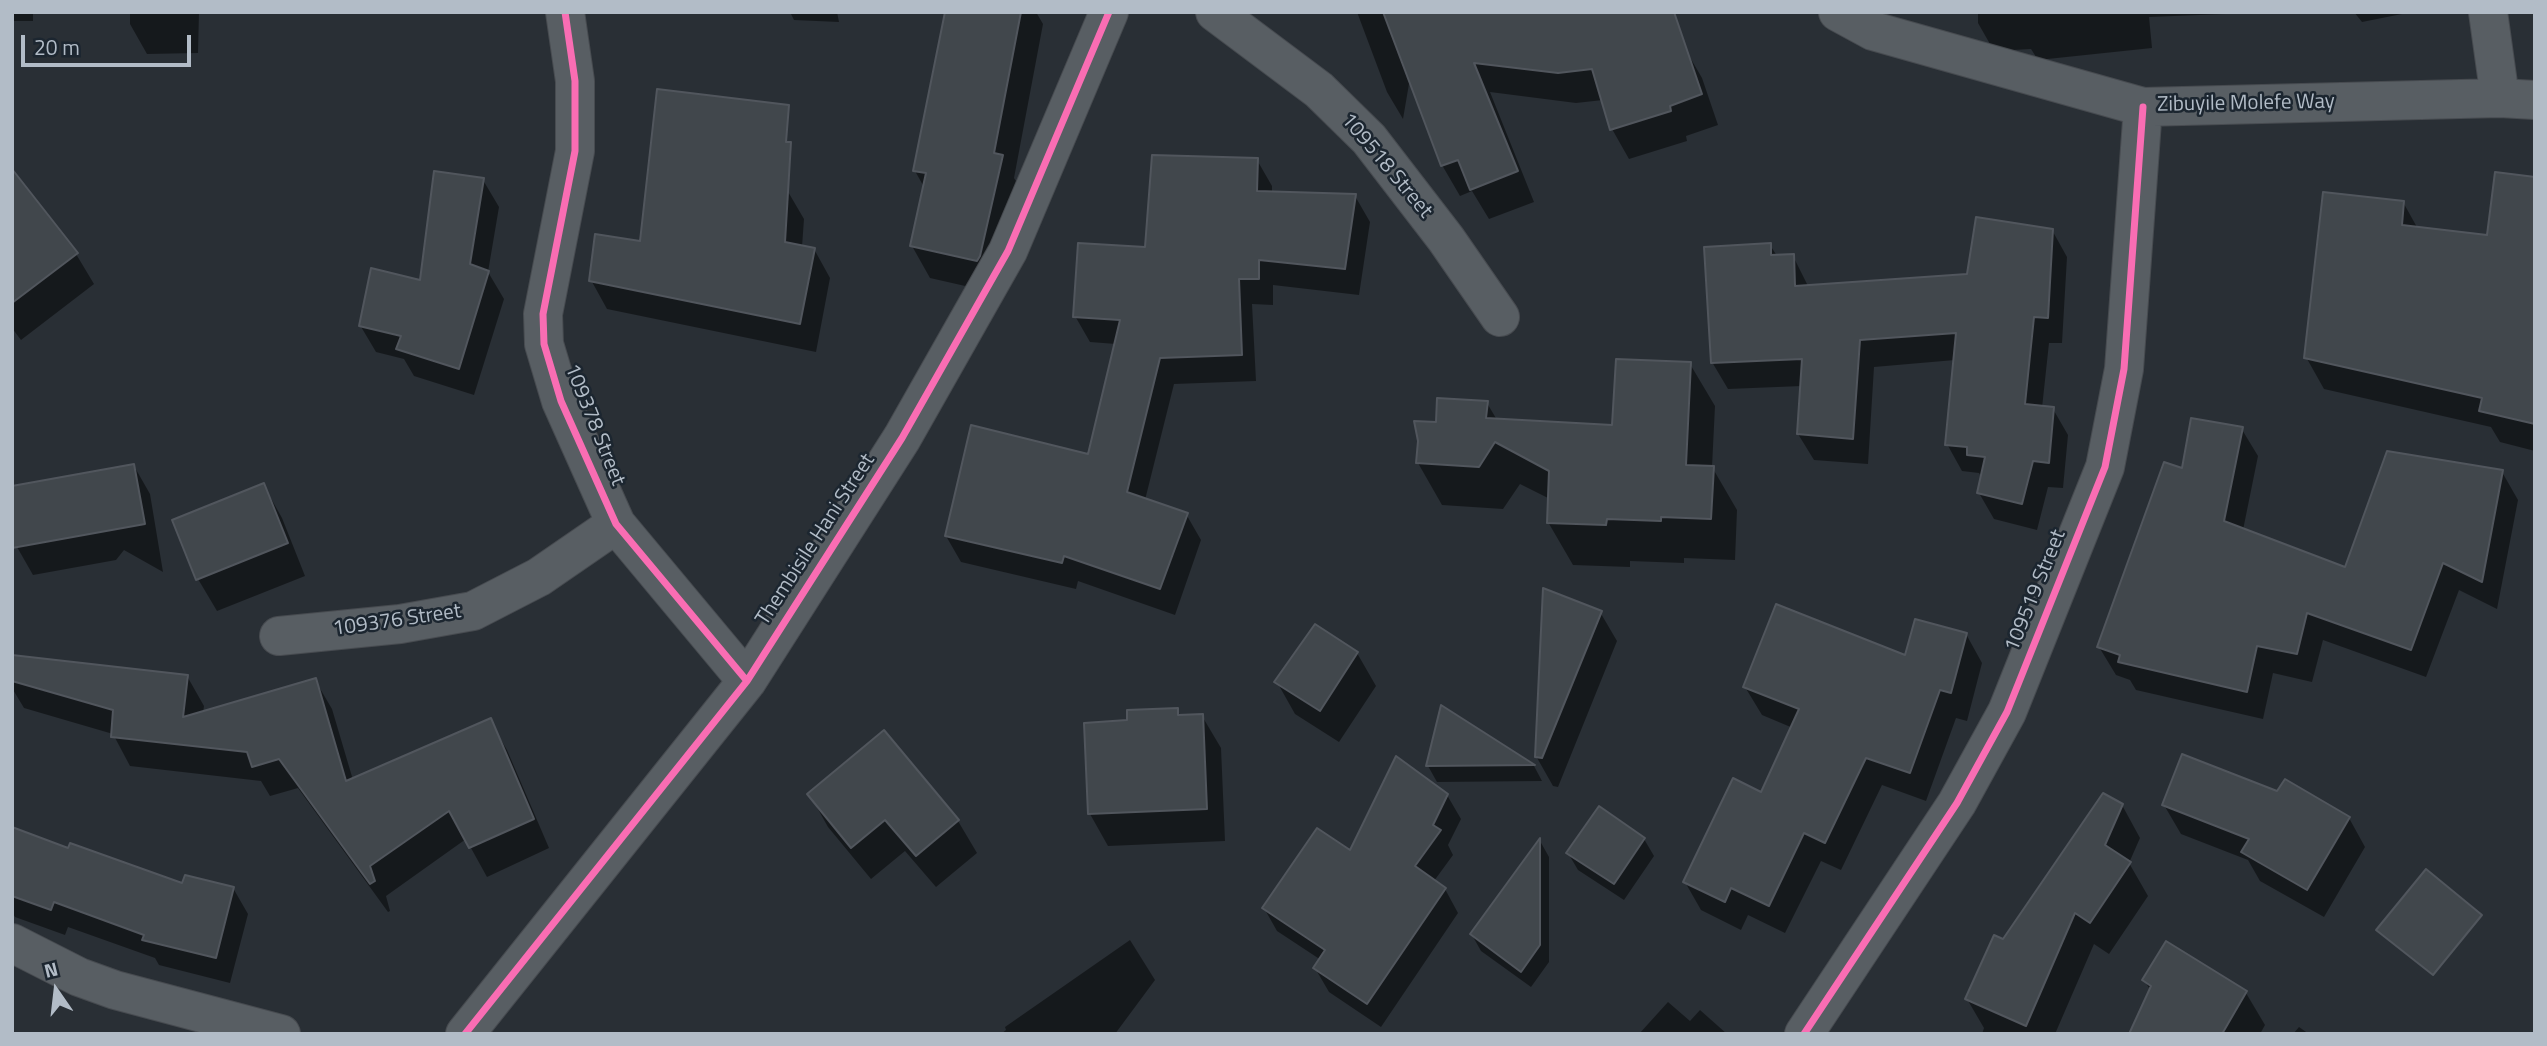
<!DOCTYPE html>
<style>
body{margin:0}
#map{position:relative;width:2547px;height:1046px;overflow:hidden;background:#292f35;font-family:"Titillium Web",sans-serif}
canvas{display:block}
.frame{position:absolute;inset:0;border:14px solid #b2bcc7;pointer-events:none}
.north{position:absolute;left:21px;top:955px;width:70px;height:70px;-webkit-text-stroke:5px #1c2630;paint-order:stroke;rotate:346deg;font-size:19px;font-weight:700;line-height:28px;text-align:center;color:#b2bcc7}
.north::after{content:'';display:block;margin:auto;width:24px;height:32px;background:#b2bcc7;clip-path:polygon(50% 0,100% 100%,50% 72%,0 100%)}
.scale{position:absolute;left:21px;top:35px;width:170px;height:32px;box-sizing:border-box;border:4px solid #b2bcc7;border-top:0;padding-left:9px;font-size:21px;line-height:24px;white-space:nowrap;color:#b2bcc7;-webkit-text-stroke:5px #1c2630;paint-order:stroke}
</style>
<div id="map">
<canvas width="2547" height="1046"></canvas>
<div class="frame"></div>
<div class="north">N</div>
<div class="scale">20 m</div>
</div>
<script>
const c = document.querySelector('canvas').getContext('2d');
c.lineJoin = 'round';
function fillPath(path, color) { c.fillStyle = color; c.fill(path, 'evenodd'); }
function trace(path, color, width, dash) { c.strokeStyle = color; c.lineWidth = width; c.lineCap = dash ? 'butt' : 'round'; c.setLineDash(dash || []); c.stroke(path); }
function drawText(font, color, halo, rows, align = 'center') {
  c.font = font + ' "Titillium Web",sans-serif'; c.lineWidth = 5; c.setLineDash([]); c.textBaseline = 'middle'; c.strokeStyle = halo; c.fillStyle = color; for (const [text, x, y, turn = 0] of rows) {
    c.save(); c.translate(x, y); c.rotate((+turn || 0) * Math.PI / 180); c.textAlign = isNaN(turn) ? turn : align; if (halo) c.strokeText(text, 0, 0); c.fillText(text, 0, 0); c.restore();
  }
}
fillPath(new Path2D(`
 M12,12H33V21H12Z
 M130,12H199L198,53L147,54L130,24Z
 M790,12H837L839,22L794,20Z
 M946,12H1036L1043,24L1014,178L1021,189L996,293L930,278L912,246L924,187L915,171Z
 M1357,12H1640L1684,47L1702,78L1718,125L1686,136L1687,141L1629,159L1612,129L1603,100L1576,103L1490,92L1534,202L1489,219L1472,191L1460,196L1442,165L1410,78L1403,119L1387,92Z
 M1978,12H2250V13L2149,17L2152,48L2038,60L2031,49L1994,51L1978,23Z
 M2354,12H2412L2362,22Z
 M1257,160L1272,186V193L1355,196L1370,222L1359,295L1273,285V305L1252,304L1256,381L1174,384L1145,500L1186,514L1201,540L1175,615L1078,581L1076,589L961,562L946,536L1090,456L1116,344L1090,342L1075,316L1146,249Z
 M2535,179V451L2500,442L2491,427L2324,389L2306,357L2403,202L2418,229L2489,237Z
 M483,180L499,207L488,272L504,299L474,395L414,376L404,359L376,352L360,325L421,282Z
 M787,190L804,219L802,247L814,249L830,278L816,352L607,309L591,280L642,243Z
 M12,219L76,254L94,284L21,340L12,328Z
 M2052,230L2067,257L2062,343H2049L2042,408L2053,409L2068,435L2063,488L2048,487L2037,530L1994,519L1979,493L1982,478L1979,473L1962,471L1947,444L1955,360L1874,367L1868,464L1814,460L1798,434L1802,386L1728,389L1712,362L1770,245L1777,256H1793L1808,286L1968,276Z
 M1690,364L1715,406L1712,467L1737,510L1735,560L1684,558V563L1630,561V567L1573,565L1548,522L1550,499L1520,484L1503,509L1442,505L1418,463L1438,424L1487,403L1497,420L1614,427Z
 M2241,428L2258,456L2243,530L2346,569L2502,472L2518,500L2497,609L2459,590L2426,677L2323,640L2312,682L2273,673L2263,719L2136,690L2130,680L2116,675L2099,647L2184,471Z
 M134,466L150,494L163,572L124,550L116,560L33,575L17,547Z
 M264,486L282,518L305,576L217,611L198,579Z
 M1600,612L1617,641L1558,787L1553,786L1536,756Z
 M1966,634L1982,663L1967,721L1956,718L1926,801L1882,785L1841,870L1821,861L1785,933L1748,915L1741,930L1701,910L1685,882L1762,794L1793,728L1762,715L1745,687L1906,657Z
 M1357,653L1376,686L1339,742L1295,714L1277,682Z
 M12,657L187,676L204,706L203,713L315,680L332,709L353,780L490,721L507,750L549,848L487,877L466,839L386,896L390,911L388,912L298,788L270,796L261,781L130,766L113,734L24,708L12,688Z
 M1442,707L1534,766L1542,781L1437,782L1428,766Z
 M1177,709L1181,717L1202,716L1221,748L1225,841L1108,846L1090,814L1129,722Z
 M810,795L958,821L977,853L936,887L905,851L871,879L828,827Z
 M1447,795L1461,819L1448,845L1453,855L1434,881L1445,889L1458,913L1381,1027L1329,992L1315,968L1321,960L1277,931L1264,908Z
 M2122,805L2140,838L2129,863L2148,896L2109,954L2094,944L2055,1034H1982L1984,1028L1967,999L2004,941Z
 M2164,805L2349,818L2365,847L2324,917L2260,881L2248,860L2181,834Z
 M12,829L69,850L184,886L233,888L248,914L230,983L159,965L155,958L68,927L65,935L15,917L12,912Z
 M1644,839L1654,856L1624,900L1578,870L1568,853Z
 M1540,841L1549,857V962L1531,987L1481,951L1472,935Z
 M1130,940L1155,980L1115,1034H1001L1006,1030L1005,1027Z
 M2166,944L2246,993L2265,1025L2260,1034H2131L2151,991L2144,980Z
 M1668,1002L1690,1021L1700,1010L1727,1034H1639Z
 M2299,1027L2309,1034H2293Z`), '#0007');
const building = new Path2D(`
 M945,12H1021L994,153L1003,155L980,256L977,261L910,246L926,173L913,171Z
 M1383,12H1674L1702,94L1670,106L1671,111L1610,130L1592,69L1558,73L1474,63L1518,171L1470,190L1458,160L1441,166Z
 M657,89L789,105L786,142H791L785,242L815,248L800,324L589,281L595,234L640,241Z
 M1152,155L1258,158L1257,191L1356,194L1345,269L1259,260V279H1239L1242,355L1160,358L1127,492L1188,513L1160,589L1064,556L1062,563L945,536L971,425L1088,454L1120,320L1073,317L1078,243L1145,247Z
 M12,169L78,253L12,303Z
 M434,171L484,178L470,264L489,271L459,369L396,349L401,336L359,326L371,268L420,280Z
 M2495,172L2535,177V424L2479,411L2482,398L2304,358L2323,192L2404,201L2402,225L2487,235Z
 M1976,217L2053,229L2048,318L2034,317L2025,404L2054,407L2049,463L2033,461L2022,504L1977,493L1985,457L1967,455V447L1945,445L1956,333L1860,340L1853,439L1797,434L1802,359L1711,363L1704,247L1771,243V255L1794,254L1795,286L1967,274Z
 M1616,359L1691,362L1686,465L1714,466L1711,519L1661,517V521L1607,519L1606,525L1547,523L1549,471L1495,442L1479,467L1416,463L1418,441L1414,421L1436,422L1437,398L1488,401L1486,418L1612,425Z
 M2191,418L2243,427L2224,521L2345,567L2387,451L2503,470L2482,582L2443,563L2411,650L2307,613L2297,654L2257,646L2247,692L2118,662L2120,655L2097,647L2164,462L2182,468Z
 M134,464L145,524L12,548V486Z
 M264,483L288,543L196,580L172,520Z
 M1543,588L1602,611L1542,758L1535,757Z
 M1776,604L1905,655L1915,619L1967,633L1951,693L1940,690L1910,773L1866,758L1825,843L1804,833L1769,906L1731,888L1725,902L1683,882L1733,778L1761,792L1799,709L1743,687Z
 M1315,624L1358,652L1320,711L1274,682Z
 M12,655L188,675L183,717L316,678L346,781L491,718L534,819L469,848L449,811L370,866L375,881L370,884L279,759L252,767L247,752L111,737L113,710L12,681Z
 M1441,705L1535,765L1426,766Z
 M1178,708V715L1203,714L1207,809L1088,814L1084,723L1127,720V710Z
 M884,730L959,820L916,856L885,820L851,848L807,794Z
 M2182,754L2277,791L2285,779L2350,817L2307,890L2241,852L2249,839L2162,805Z
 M1396,756L1448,794L1433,825L1441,830L1415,866L1446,888L1367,1004L1313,968L1325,950L1262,908L1317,828L1350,850Z
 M2103,793L2123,804L2105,845L2131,862L2090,923L2075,913L2026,1026L1965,999L1994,935L2003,939Z
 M1599,806L1645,838L1614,884L1566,853Z
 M12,827L68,848L70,843L182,883L185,875L234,887L216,958L142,940L144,935L54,902L51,910L12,896Z
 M1540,838V945L1521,972L1470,934Z
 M2426,869L2482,915L2433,975L2376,930Z
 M2166,941L2247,991L2222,1034H2129L2151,986L2142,980Z`);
fillPath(building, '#41474c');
trace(building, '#51565d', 2);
const minor = new Path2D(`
 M565,12L575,81V151L543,314L544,344L561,401L616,524L747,681
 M1215,12L1319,90L1369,139L1446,239L1500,317
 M1838,12L1873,31L2143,107L2500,98L2535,100
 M2488,12L2500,98
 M279,636L400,624L473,611L539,577L616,524
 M12,943L79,977L115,990L281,1034
 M465,1034L747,681L902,438L1008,251L1109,12
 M1804,1034L1957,803L2007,712L2105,467L2124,369L2143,107`);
trace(minor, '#474b50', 40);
trace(minor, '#585e63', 38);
trace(new Path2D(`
 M565,12L575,81V151L543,314L544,344L561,401L616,524L747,681
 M465,1034L747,681L902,438L1008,251L1109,12
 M1804,1034L1957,803L2007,712L2105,467L2124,369L2143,107`), '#f96db3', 7);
drawText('21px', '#b2bcc7', '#1c2630', [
 ["Zibuyile Molefe Way",2246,104,-1],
 ["109518 Street",1386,166,50],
 ["109378 Street",594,425,68],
 ["Thembisile Hani Street",816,540,-57],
 ["109519 Street",2036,591,-68],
 ["109376 Street",397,621,-8]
]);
</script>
